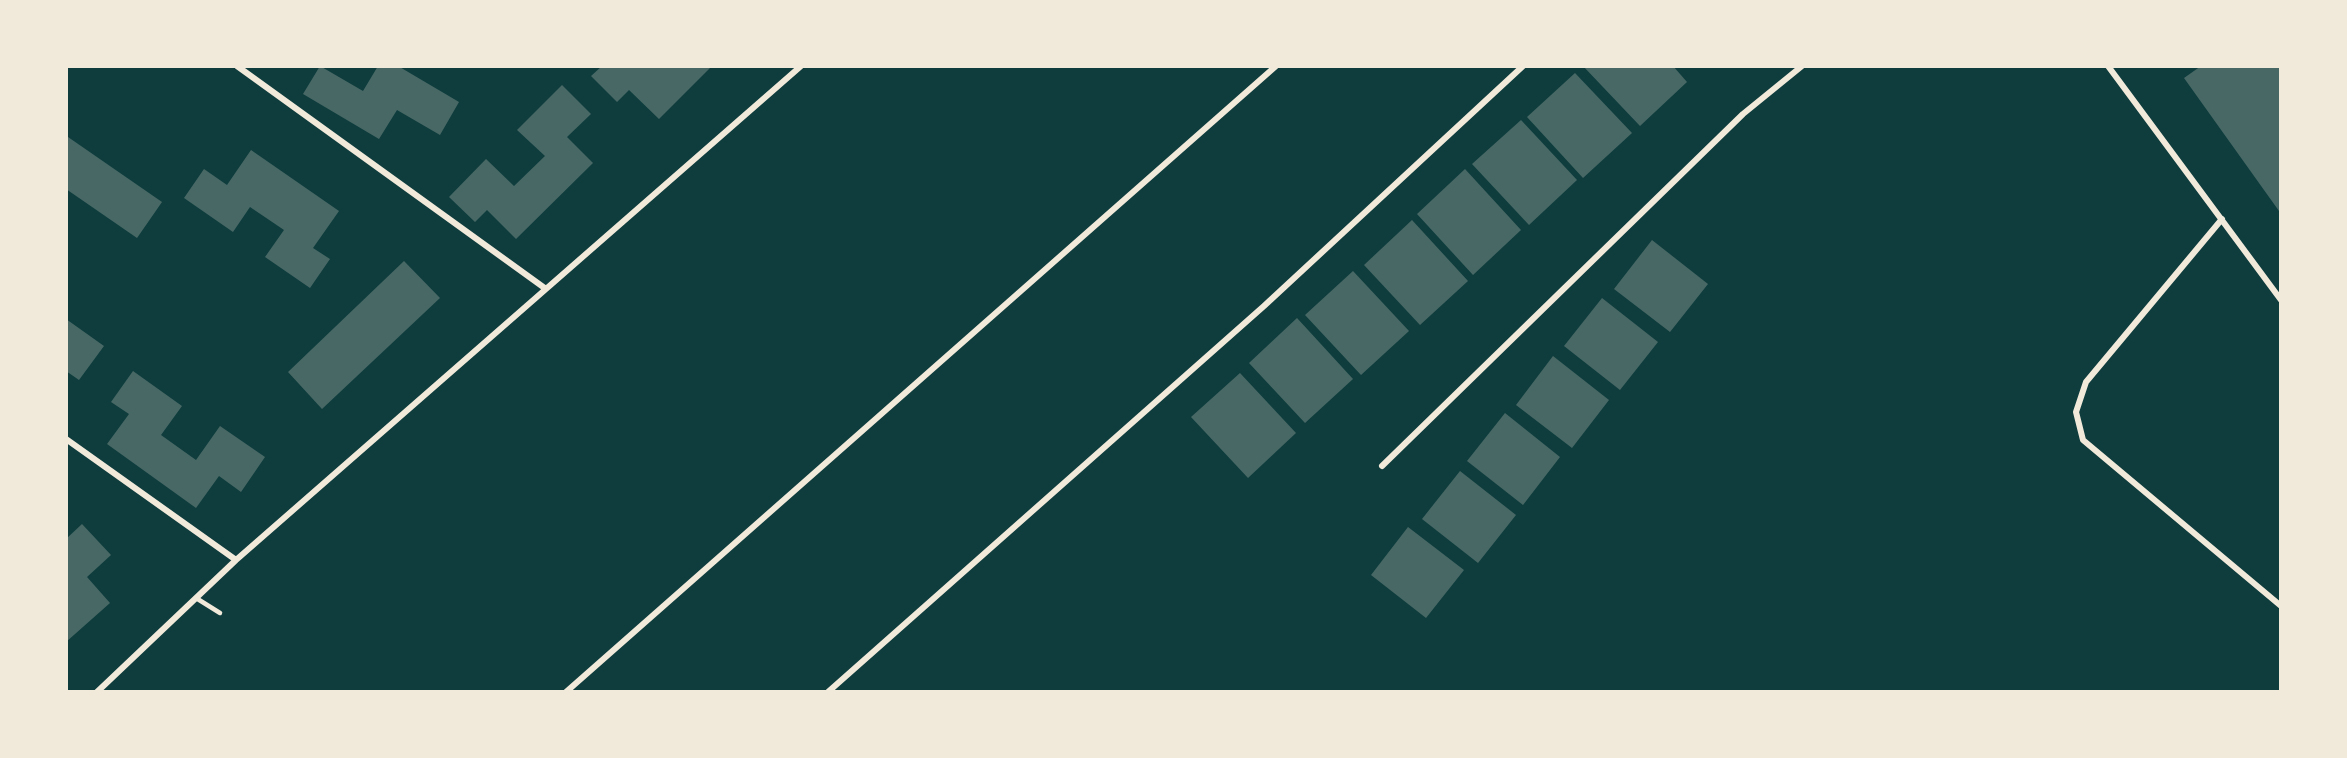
<!DOCTYPE html>
<style>
body{margin:0}
#map{position:relative;width:2347px;height:758px;overflow:hidden;background:#0f3d3e;font-family:"Source Serif 4",serif}
canvas{display:block}
.frame{position:absolute;inset:0;border:68px solid #f1e9da;pointer-events:none}
</style>
<div id="map">
<canvas width="2347" height="758"></canvas>
<div class="frame"></div>
</div>
<script>
const c = document.querySelector('canvas').getContext('2d');
c.lineJoin = 'round';
function fillPath(path, color) { c.fillStyle = color; c.fill(path, 'evenodd'); }
function trace(path, color, width, dash) { c.strokeStyle = color; c.lineWidth = width; c.lineCap = dash ? 'butt' : 'round'; c.setLineDash(dash || []); c.stroke(path); }
fillPath(new Path2D(`
 M320,66L363,91L378,66H398L459,102L440,135L397,110L379,139L303,94Z
 M602,66H712L659,119L629,90L617,102L591,76Z
 M1583,66H1673L1687,82L1640,126Z
 M2201,66H2281V209L2279,211L2184,78Z
 M1575,73L1632,133L1583,178L1527,117Z
 M562,85L591,114L567,137L593,163L516,239L487,210L475,222L449,197L486,159L514,186L545,156L517,130Z
 M1521,120L1577,180L1529,225L1472,164Z
 M68,137L162,202L137,238L66,189Z
 M251,150L339,211L313,248L330,259L310,288L265,257L284,230L250,207L233,232L184,198L204,169L227,185Z
 M1465,169L1521,230L1473,275L1417,214Z
 M1412,220L1468,281L1420,325L1364,265Z
 M1652,240L1708,284L1670,332L1614,289Z
 M404,261L440,298L322,409L288,372Z
 M1353,271L1409,331L1361,375L1305,315Z
 M1602,298L1658,342L1620,390L1564,346Z
 M1297,318L1353,379L1305,423L1249,363Z
 M66,319L104,346L79,380L66,371Z
 M1553,356L1609,400L1572,448L1516,405Z
 M133,371L182,406L161,435L196,460L220,426L265,457L241,492L219,476L196,508L107,444L129,414L111,402Z
 M1240,373L1296,433L1248,478L1191,417Z
 M1505,413L1560,457L1523,505L1467,461Z
 M1460,471L1516,515L1478,563L1422,519Z
 M82,524L111,555L87,577L110,603L66,642V539Z
 M1408,527L1464,570L1426,618L1371,575Z`), '#486865');
trace(new Path2D(`
 M196,598L220,613`), '#f1e9da', 4.5);
trace(new Path2D(`
 M237,66L546,289
 M2108,66L2281,300
 M2222,219L2086,382L2076,412L2083,440L2281,606
 M66,439L236,560
 M1382,466L1743,114L1802,66
 M97,692L236,560L801,66
 M566,692L1276,66
 M828,692L1264,306L1523,66`), '#f1e9da', 6);
</script>
